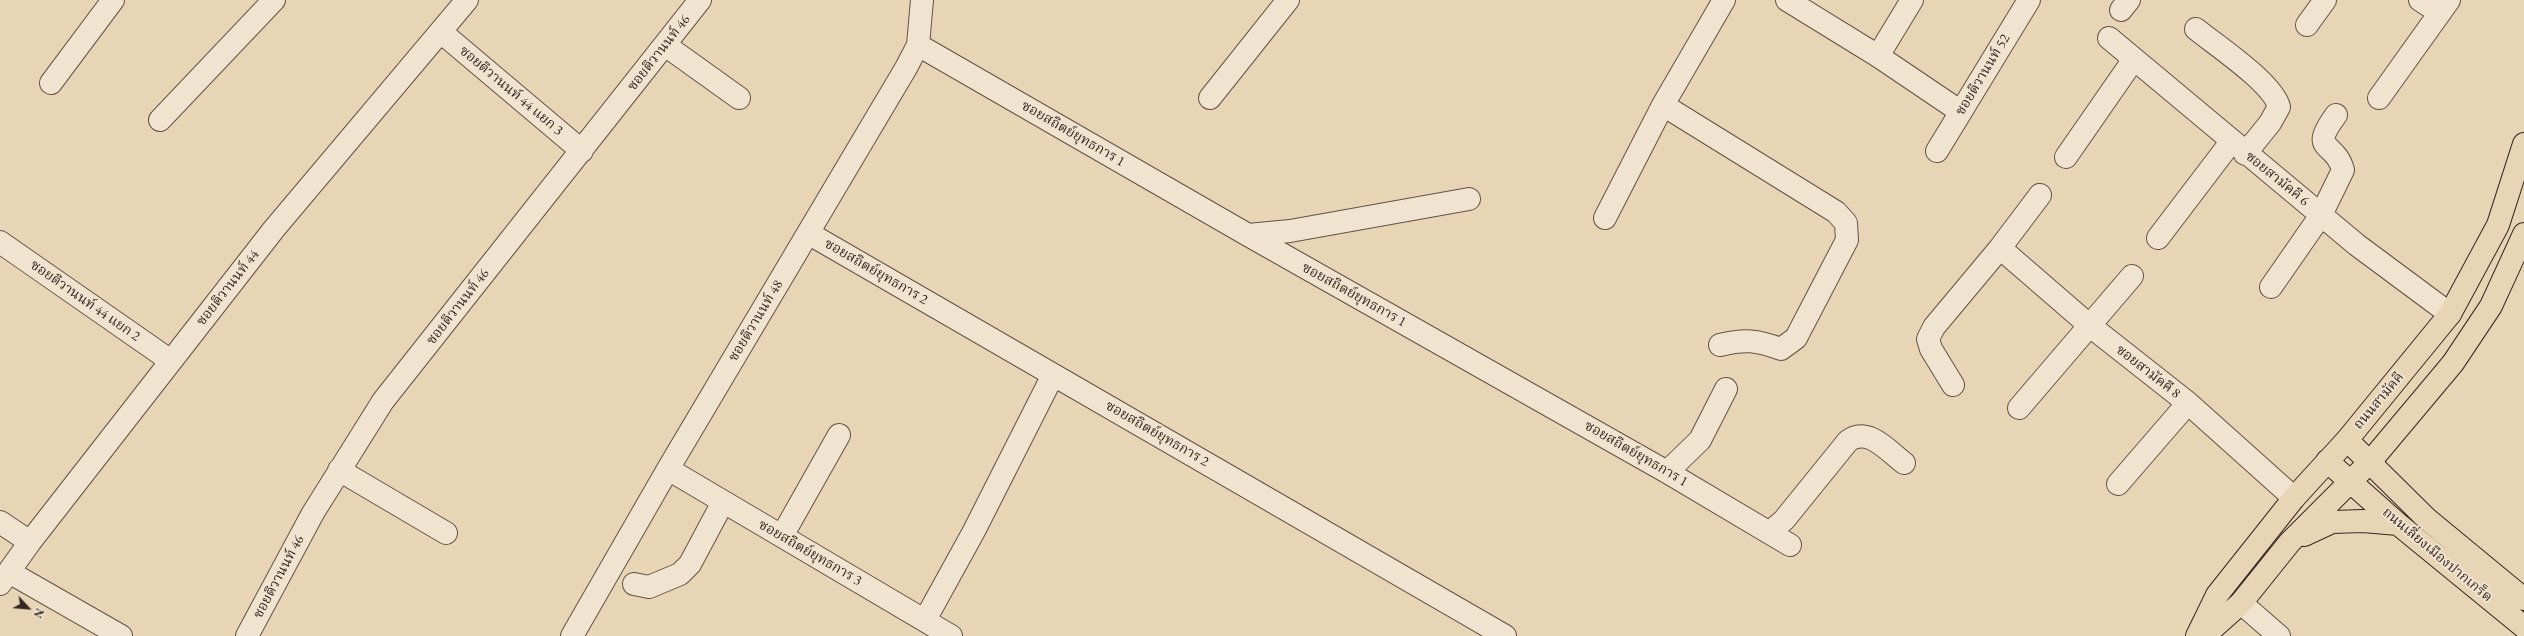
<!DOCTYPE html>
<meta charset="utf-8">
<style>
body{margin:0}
#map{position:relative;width:2524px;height:636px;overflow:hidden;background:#e8d5b6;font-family:"EB Garamond",serif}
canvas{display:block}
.north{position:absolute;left:8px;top:588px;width:40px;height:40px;-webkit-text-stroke:3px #f0e4d0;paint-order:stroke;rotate:116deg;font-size:11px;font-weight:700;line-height:16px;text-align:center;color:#352721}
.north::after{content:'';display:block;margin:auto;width:14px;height:18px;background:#352721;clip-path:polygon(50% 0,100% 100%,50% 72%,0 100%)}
</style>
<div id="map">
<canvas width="2524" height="636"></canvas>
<div class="north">N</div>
</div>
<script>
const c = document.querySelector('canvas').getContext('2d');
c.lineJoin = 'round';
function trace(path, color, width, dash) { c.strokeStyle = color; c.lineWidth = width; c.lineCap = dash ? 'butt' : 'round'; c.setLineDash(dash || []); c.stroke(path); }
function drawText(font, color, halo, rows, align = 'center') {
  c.font = font + ' "EB Garamond","Noto Serif Thai",serif'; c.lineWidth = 3.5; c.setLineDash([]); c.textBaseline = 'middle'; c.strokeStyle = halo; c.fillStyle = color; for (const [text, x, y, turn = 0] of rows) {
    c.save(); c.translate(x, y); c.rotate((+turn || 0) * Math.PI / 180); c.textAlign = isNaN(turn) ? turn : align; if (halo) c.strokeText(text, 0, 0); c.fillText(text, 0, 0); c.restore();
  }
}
const minor = new Path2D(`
 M1787,0L1878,56L1961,112
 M2420,0L2440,13
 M2121,10L2129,0
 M2307,25L2325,0
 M2196,29C2217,46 2273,83 2279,107L2270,123L2245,154
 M441,32L582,151
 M2109,38L2357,245L2450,314
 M665,45L739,98
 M918,45L1248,235L1667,472L1790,545
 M1878,56L1912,0
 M51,83L113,0
 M1210,98L1288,0
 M2379,98L2449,0
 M1663,105L1836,212L1846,223L1847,240L1796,338L1781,349C1756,340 1745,339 1720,345
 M160,120L274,0
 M1937,151L2029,0
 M2066,157L2134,59
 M1605,218L1663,105L1724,0
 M808,233L1505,636
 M1248,235L1290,231L1469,199
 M2158,238L2231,142
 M0,242L171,361
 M2000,248L2089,325L2188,403L2294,498
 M2271,287L2321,215L2343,170C2335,140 2308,153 2336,115
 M1953,385L1931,349L1928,339L1934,327L2000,248L2040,195
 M2019,408L2132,276
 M668,469L951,636
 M339,470L446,533
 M1667,472L1700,440L1726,389
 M2118,484L2188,403
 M0,522L30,542
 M1770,532L1784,520L1848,441C1868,426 1888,451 1904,463
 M782,536L839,435
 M9,572L121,636
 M0,584L30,542L274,229L467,0
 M634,584L649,587L680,574L690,564L723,502
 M2241,603L2279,636
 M925,620L974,531L1053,375
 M247,636L313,513L383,401L700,0
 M572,636L668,469L906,68L918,45L922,0`);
const major = new Path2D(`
 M2347,440L2427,519L2524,599
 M2327,461L2398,524L2524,627
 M2304,535L2332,522L2363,521L2398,524
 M2197,636L2217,595L2294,498L2347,440L2450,314L2498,225L2524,144
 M2204,636L2241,603L2290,542L2370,462L2453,363L2491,306L2524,234`);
trace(minor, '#625246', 24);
trace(major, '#352721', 24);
trace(minor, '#f0e4d0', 22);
trace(major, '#e8d5b6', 22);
drawText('14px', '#352721', '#f0e4d0', [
 ["ซอยติวานนท์ 46",659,53,-52],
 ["ซอยติวานนท์ 52",1983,75,-59],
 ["ซอยติวานนท์ 44 แยก 3",511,91,40],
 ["ซอยสถิตย์ยุทธการ 1",1073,134,30],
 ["ซอยสามัคคี 6",2277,179,39],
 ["ซอยสถิตย์ยุทธการ 2",876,272,30],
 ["ซอยติวานนท์ 44",228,288,-52],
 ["ซอยสถิตย์ยุทธการ 1",1354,295,29],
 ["ซอยติวานนท์ 44 แยก 2",85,301,35],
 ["ซอยติวานนท์ 46",458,307,-52],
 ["ซอยติวานนท์ 48",756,321,-59],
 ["ซอยสามัคคี 8",2148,372,38],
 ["ถนนสามัคคี",2379,401,-50],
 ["ซอยสถิตย์ยุทธการ 2",1157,434,30],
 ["ซอยสถิตย์ยุทธการ 1",1636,454,30],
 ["ซอยสถิตย์ยุทธการ 3",810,553,30],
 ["ถนนเลี่ยงเมืองปากเกร็ด",2437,555,40],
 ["ซอยติวานนท์ 46",279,577,-62]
]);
</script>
